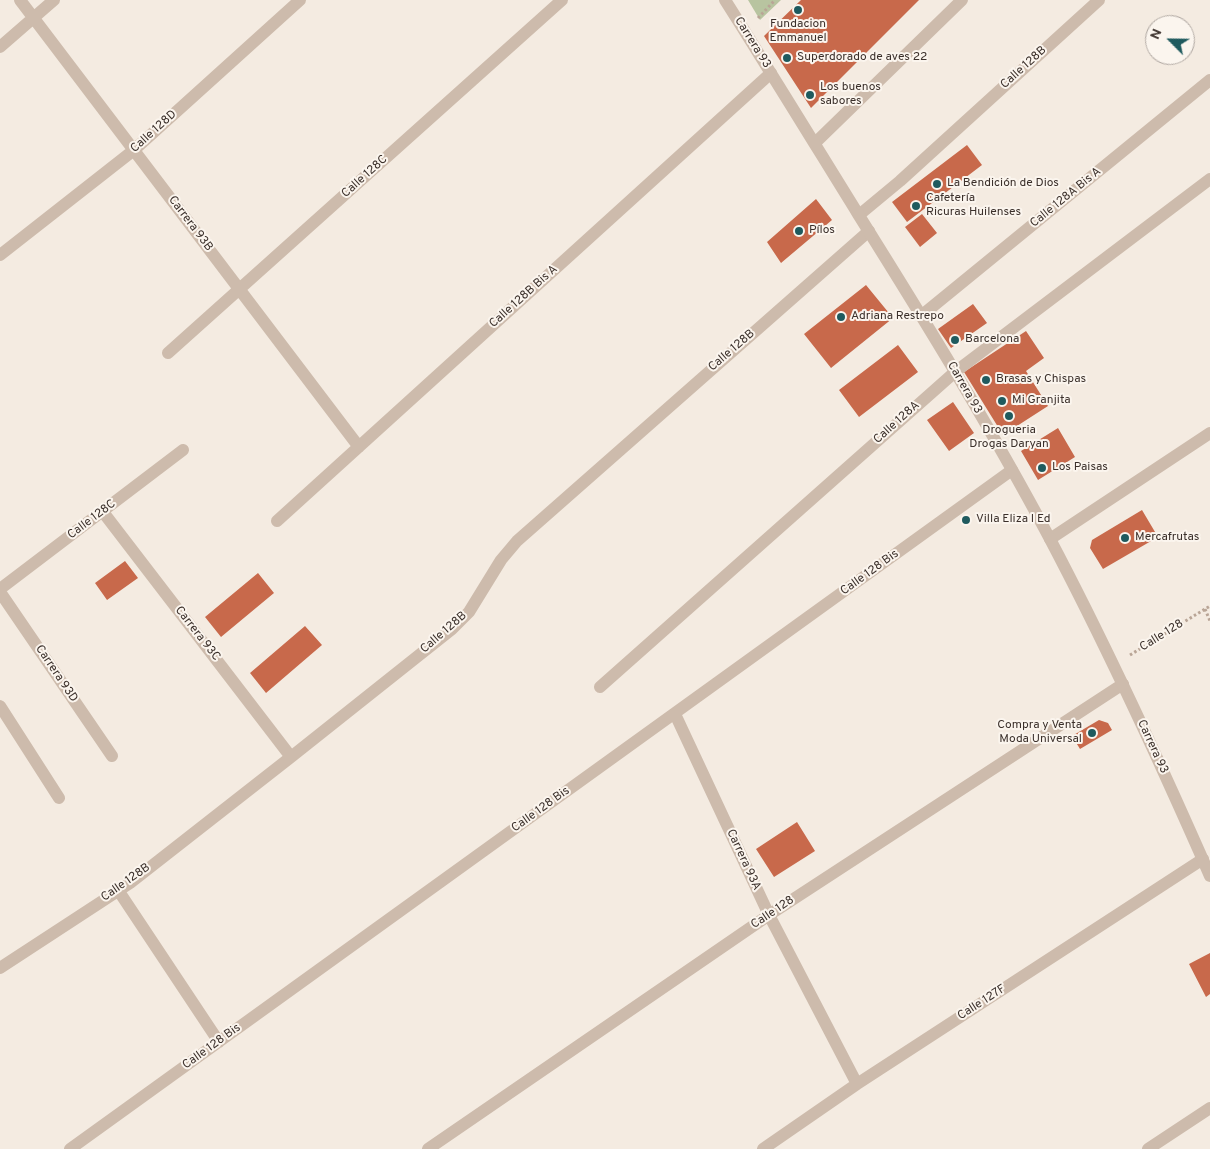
<!DOCTYPE html>
<meta charset="utf-8">
<style>
body{margin:0}
#map{position:relative;width:1210px;height:1149px;overflow:hidden;background:#f4ebe1;font-family:Overpass,sans-serif}
canvas{display:block}
.north{position:absolute;left:1145px;top:15px;width:50px;height:50px;box-sizing:border-box;background:#fbf5ee;border:1px solid #aea6a0;border-radius:50%;rotate:293deg;font-size:14px;font-weight:700;line-height:20px;text-align:center;color:#3b302b}
.north::after{content:'';display:block;margin:auto;width:18px;height:22px;background:#1f5a5e;clip-path:polygon(50% 0,100% 100%,50% 72%,0 100%)}
</style>
<div id="map">
<canvas width="1210" height="1149"></canvas>
<div class="north">N</div>
</div>
<script>
const c = document.querySelector('canvas').getContext('2d');
c.lineJoin = 'round';
function fillPath(path, color) { c.fillStyle = color; c.fill(path, 'evenodd'); }
function trace(path, color, width, dash) { c.strokeStyle = color; c.lineWidth = width; c.lineCap = dash ? 'butt' : 'round'; c.setLineDash(dash || []); c.stroke(path); }
function drawText(font, color, halo, rows, align = 'center') {
  c.font = font + ' Overpass,sans-serif'; c.lineWidth = 4; c.setLineDash([]); c.textBaseline = 'middle'; c.strokeStyle = halo; c.fillStyle = color; for (const [text, x, y, turn = 0] of rows) {
    c.save(); c.translate(x, y); c.rotate((+turn || 0) * Math.PI / 180); c.textAlign = isNaN(turn) ? turn : align; if (halo) c.strokeText(text, 0, 0); c.fillText(text, 0, 0); c.restore();
  }
}
fillPath(new Path2D(`
 M748,0H781L760,20Z`), '#b8c4a0');
fillPath(new Path2D(`
 M801,0H919L811,108L764,36Z
 M967,145L982,165L907,222L892,202Z
 M816,199L832,220L781,263L767,242Z
 M922,214L937,233L920,247L905,227Z
 M866,285L893,318L831,368L804,334Z
 M973,304L987,323L951,348L938,329Z
 M1026,331L1044,358L1026,371L1048,406L1003,435L964,372Z
 M898,345L918,372L859,417L839,390Z
 M953,402L974,433L949,451L927,420Z
 M1058,428L1075,457L1038,480L1021,451Z
 M1142,510L1158,537L1103,569L1090,548L1092,540Z
 M125,561L138,578L107,600L95,583Z
 M258,573L274,593L221,637L205,617Z
 M305,626L322,645L266,693L250,673Z
 M1099,720L1108,723L1112,730L1080,749L1072,736Z
 M797,822L815,851L774,877L756,849Z
 M1210,953V994L1206,997L1189,964Z`), '#c8694b');
trace(new Path2D(`
 M758,18L775,0
 M1205,609L1210,621
 M1130,655L1210,606`), '#b9a596', 3, [2.5, 2.5]);
trace(new Path2D(`
 M20,0L359,447
 M0,47L54,0
 M815,143L962,0
 M859,215L900,181L1099,0
 M0,255L134,150L300,0
 M921,316L1210,80
 M168,353L562,0
 M103,512L291,757
 M277,521L771,73
 M1050,539L1210,433
 M0,589L183,450
 M0,592L112,756
 M600,687L955,372L1210,179
 M0,706L59,798
 M675,714L769,915L857,1084
 M118,890L219,1042
 M0,968L130,883L291,757L452,629L469,612L501,560L517,541L869,231
 M70,1149L1012,470
 M428,1149L769,915L1123,684
 M763,1149L857,1084L1203,859
 M1148,1149L1210,1108`), '#cdbbac', 12);
trace(new Path2D(`
 M725,0C770,71 814,143 858,214C925,321 991,428 1050,539C1108,649 1160,762 1210,876`), '#cdbbac', 12);
for (const [x, y, r, color] of [
 [798,10,5,"#1f5a5e"],
 [787,58,5,"#1f5a5e"],
 [810,95,5,"#1f5a5e"],
 [937,184,5,"#1f5a5e"],
 [916,206,5,"#1f5a5e"],
 [799,231,5,"#1f5a5e"],
 [841,317,5,"#1f5a5e"],
 [955,340,5,"#1f5a5e"],
 [986,380,5,"#1f5a5e"],
 [1002,401,5,"#1f5a5e"],
 [1009,416,5,"#1f5a5e"],
 [1042,468,5,"#1f5a5e"],
 [966,520,5,"#1f5a5e"],
 [1125,538,5,"#1f5a5e"],
 [1092,733,5,"#1f5a5e"]
]) { const dot = new Path2D(); dot.arc(x, y, r, 0, 2 * Math.PI); c.fillStyle = color; c.fill(dot); trace(dot, '#fbf5ee', 2); }
drawText('12px', '#3b302b', '#fbf5ee', [
 ["Fundacion",798,25,"center"],
 ["Emmanuel",798,39,"center"],
 ["Superdorado de aves 22",797,58],
 ["Los buenos",820,88],
 ["sabores",820,102],
 ["La Bendición de Dios",947,184],
 ["Cafetería",926,199],
 ["Ricuras Huilenses",926,213],
 ["Pílos",809,231],
 ["Adriana Restrepo",851,317],
 ["Barcelona",965,340],
 ["Brasas y Chispas",996,380],
 ["Mi Granjita",1012,401],
 ["Drogueria",1009,431,"center"],
 ["Drogas Daryan",1009,445,"center"],
 ["Los Paisas",1052,468],
 ["Villa Eliza I Ed",976,520],
 ["Mercafrutas",1135,538],
 ["Compra y Venta",1082,726,"right"],
 ["Moda Universal",1082,740,"right"]
], 'left');
drawText('12px', '#3b302b', '#fbf5ee', [
 ["Carrera 93",752,43,58],
 ["Calle 128B",1024,68,-42],
 ["Calle 128D",154,132,-42],
 ["Calle 128C",365,177,-42],
 ["Calle 128A Bis A",1066,198,-39],
 ["Carrera 93B",190,224,53],
 ["Calle 128B Bis A",524,297,-42],
 ["Calle 128B",732,351,-41],
 ["Carrera 93",964,388,60],
 ["Calle 128A",897,423,-42],
 ["Calle 128C",92,520,-37],
 ["Calle 128 Bis",870,573,-36],
 ["Calle 128B",444,633,-41],
 ["Carrera 93C",197,634,52],
 ["Calle 128",1162,636,-32],
 ["Carrera 93D",56,674,56],
 ["Carrera 93",1152,747,65],
 ["Calle 128 Bis",541,810,-36],
 ["Carrera 93A",743,860,65],
 ["Calle 128B",126,883,-35],
 ["Calle 128",773,913,-34],
 ["Calle 127F",982,1003,-33],
 ["Calle 128 Bis",212,1047,-36]
]);
</script>
